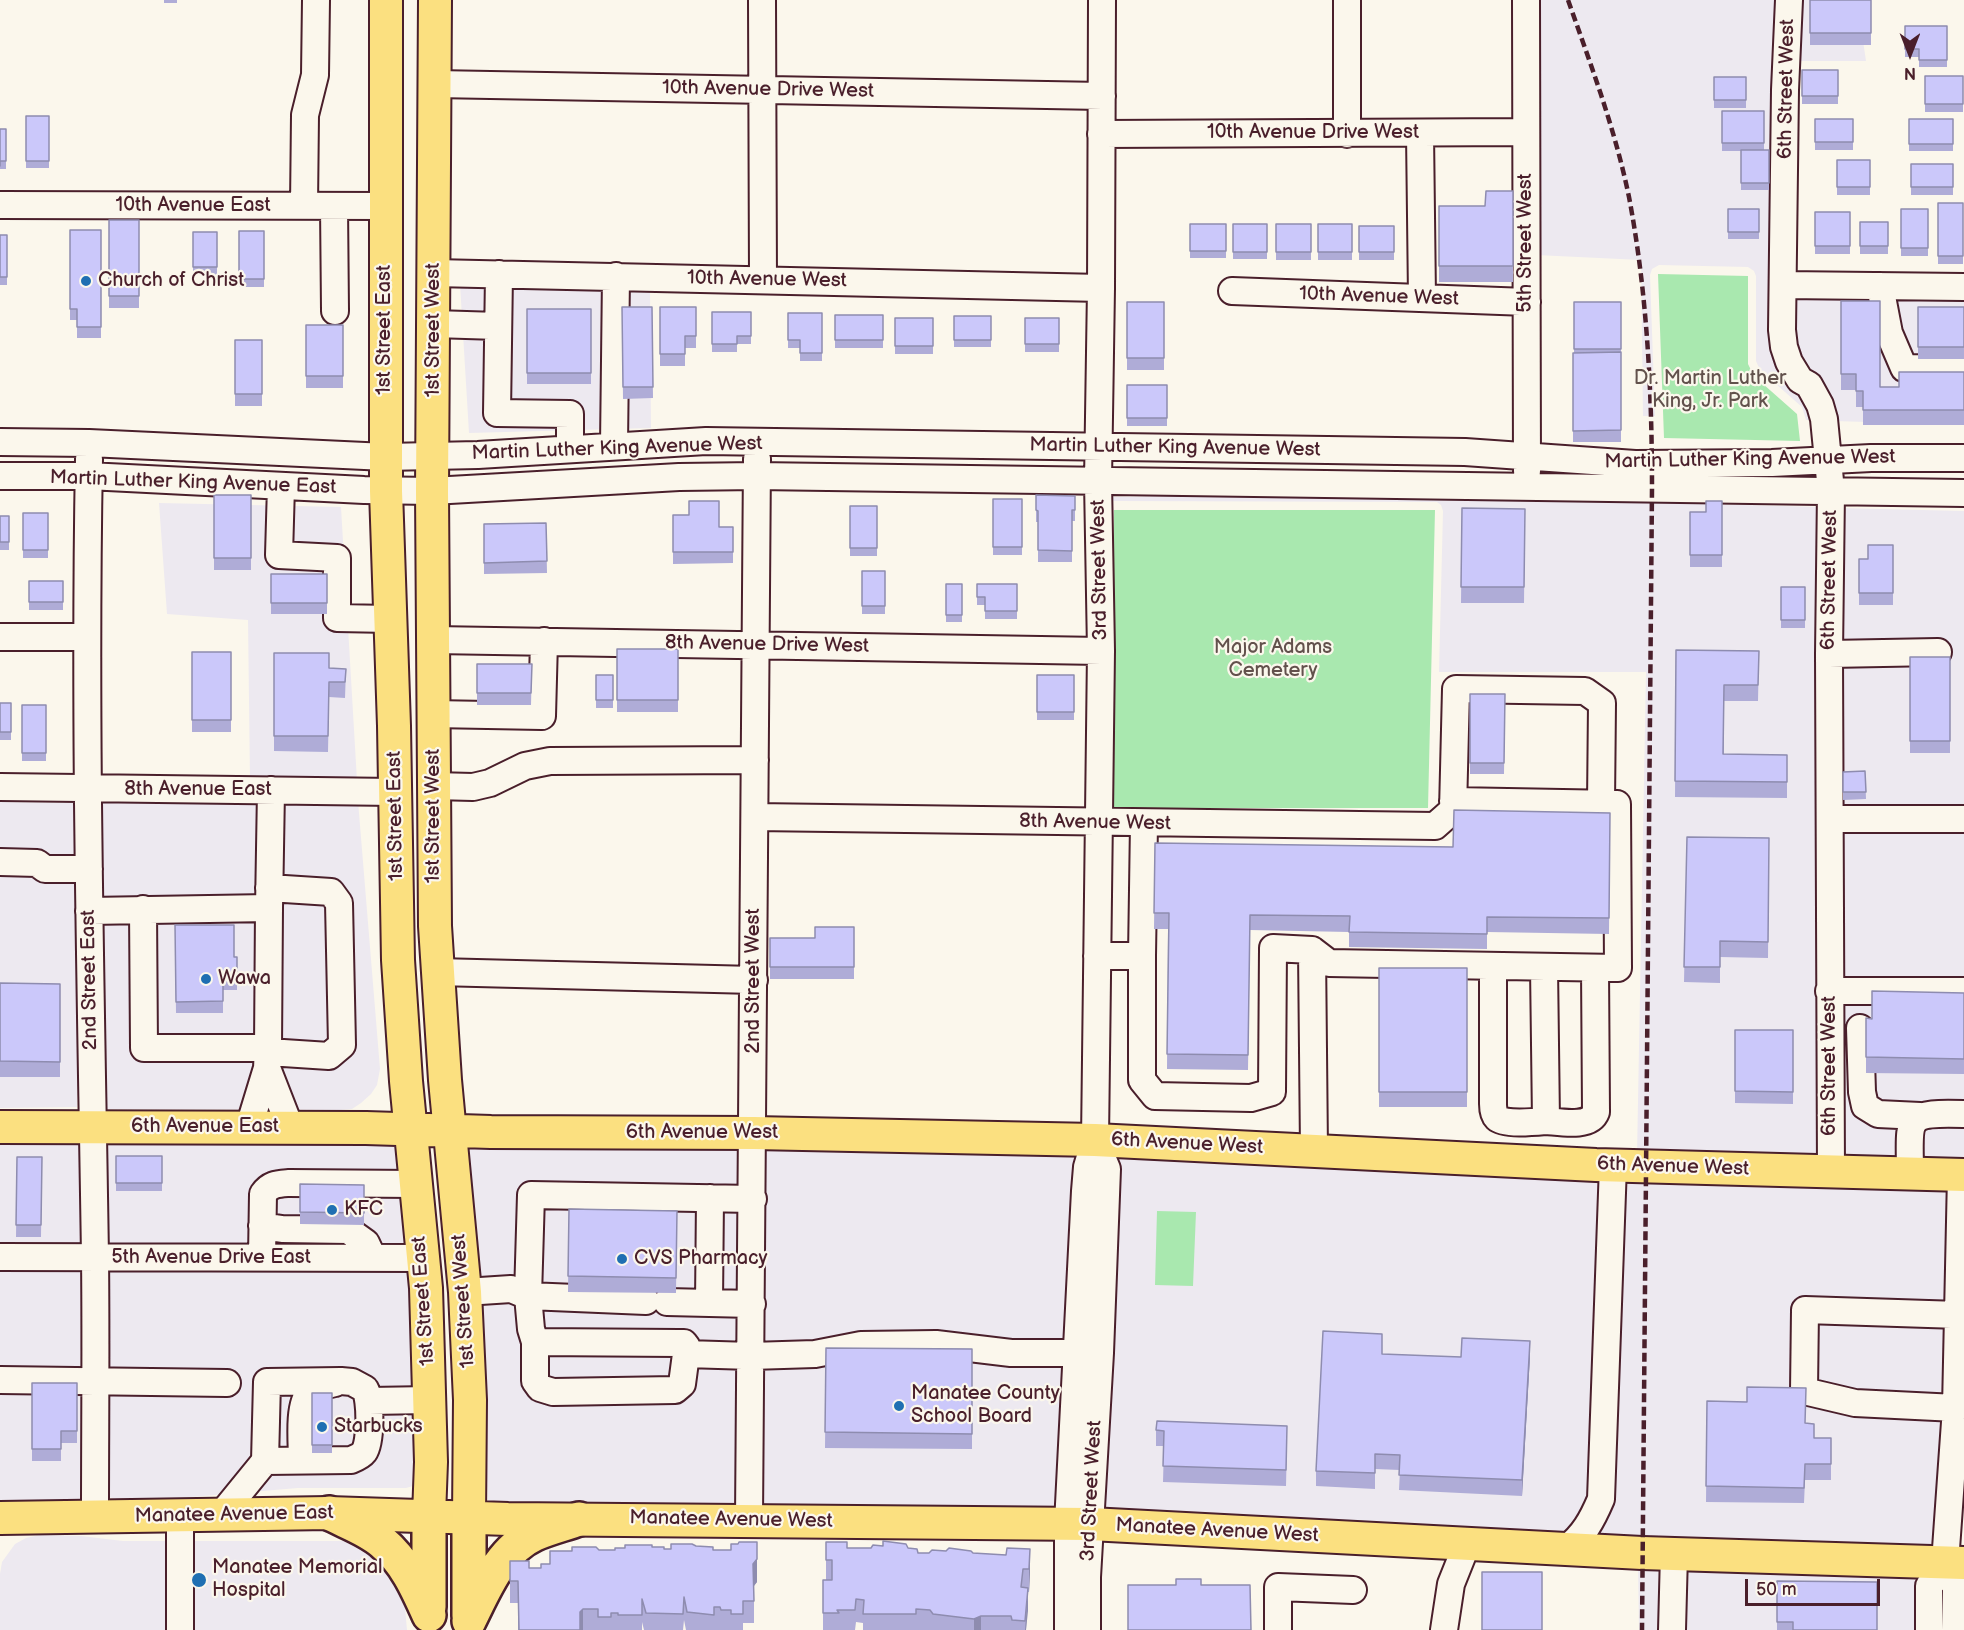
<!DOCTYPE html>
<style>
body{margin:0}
#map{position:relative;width:1964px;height:1630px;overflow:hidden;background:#fbf7ec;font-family:"Balsamiq Sans",sans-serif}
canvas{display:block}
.north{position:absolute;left:1880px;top:24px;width:60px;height:60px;-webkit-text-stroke:4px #fbf7ec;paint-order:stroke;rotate:180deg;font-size:16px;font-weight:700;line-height:24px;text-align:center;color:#4a1f2b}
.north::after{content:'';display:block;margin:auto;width:21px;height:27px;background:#4a1f2b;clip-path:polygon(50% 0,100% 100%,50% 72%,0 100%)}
.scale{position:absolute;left:1745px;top:1579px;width:135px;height:27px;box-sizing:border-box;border:3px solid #4a1f2b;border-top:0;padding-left:8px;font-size:18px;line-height:21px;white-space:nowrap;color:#4a1f2b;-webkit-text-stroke:4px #fbf7ec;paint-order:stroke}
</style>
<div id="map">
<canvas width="1964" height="1630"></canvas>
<div class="north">N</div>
<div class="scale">50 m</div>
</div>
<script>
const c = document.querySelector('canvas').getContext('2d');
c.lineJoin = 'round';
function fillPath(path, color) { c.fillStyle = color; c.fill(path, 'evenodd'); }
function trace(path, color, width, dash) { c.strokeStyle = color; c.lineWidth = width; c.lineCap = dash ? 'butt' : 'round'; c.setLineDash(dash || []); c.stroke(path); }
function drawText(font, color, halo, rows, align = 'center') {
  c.font = font + ' "Balsamiq Sans",sans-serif'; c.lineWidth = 4.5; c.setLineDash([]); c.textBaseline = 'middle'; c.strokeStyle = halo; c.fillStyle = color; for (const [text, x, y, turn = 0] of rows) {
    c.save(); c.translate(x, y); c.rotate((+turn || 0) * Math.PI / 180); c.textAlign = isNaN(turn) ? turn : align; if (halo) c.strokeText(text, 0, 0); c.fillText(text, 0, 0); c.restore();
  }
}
fillPath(new Path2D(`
 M1535,0H1780L1775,284L1802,393L1814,420H1806L1802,407L1760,370L1756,361V276L1754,271L1748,267L1659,265L1652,269L1650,275L1655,416H1643L1641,260L1536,255Z
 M1799,0H1857L1866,61H1796Z
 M460,284L650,288L651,428L469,433Z
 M1793,295L1964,298V425L1834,421L1793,345Z
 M1323,494L1821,507L1822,1162L1637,1155L1646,672H1439L1443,511L1441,505L1437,502L1114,501L1110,503L1107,497Z
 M159,503L341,507L357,781L250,780L248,620L167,614Z
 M1839,508L1964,511V809H1839L1838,664L1947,662V642L1838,643Z
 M250,801H358L380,1069L377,1085L371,1094L361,1103L352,1109L340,1110L105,1109L97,803H250Z
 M0,802L79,803L77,1107L0,1108Z
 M1964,829V981L1839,980V830Z
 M1839,1001L1964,1002V1165L1840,1162Z
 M0,1137H83L86,1247H0Z
 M101,1137L394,1138L399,1148L408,1248L104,1247Z
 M465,1141L744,1144L740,1510L488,1503L479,1291Z
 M763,1144L1082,1150L1059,1514L759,1510Z
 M1110,1151L1952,1185L1950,1314L1935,1552L1100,1514Z
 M0,1268H86V1507H0Z
 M105,1268L410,1269L415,1480L413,1486L406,1488H298L144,1501H121L109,1497L106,1494Z
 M40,1535L81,1536L123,1541H344L359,1545L382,1559L404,1597L407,1630H0V1574L2,1562L15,1544L26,1538Z
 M1638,1564L1926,1573L1920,1630H1639Z`), '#ede9f0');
fillPath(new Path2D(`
 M1658,274L1748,276V364L1754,376L1797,414L1800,441L1664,438Z
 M1114,510H1435L1428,808H1112Z
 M1157,1211L1196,1212L1193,1286L1155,1285Z`), '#a9e8af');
const minor = new Path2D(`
 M762,0L763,279
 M1526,0L1527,471
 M1789,0L1785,90L1782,330L1784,347L1789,362L1800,380L1809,385L1820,405L1824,419L1831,491L1829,654L1831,1172
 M435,84L1102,96
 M1420,133L1422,298
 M1101,134L1526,132
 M1347,134V0
 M0,205L385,206
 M304,206L305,115L315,75L316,0
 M334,206L335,311
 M434,273L1101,288
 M499,274L497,413L570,414V449
 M1784,285L1964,287
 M1880,286L1889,333L1904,368L1964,369
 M1232,291L1527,302
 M434,324L498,326
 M0,442L89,443L386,457L478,455L706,441L1465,452L1635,464L1772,463L1871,458H1964
 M614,445L616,276
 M89,459C84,725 91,991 95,1257C96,1344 95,1431 95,1518
 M0,476H88L364,490L432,491L679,477L757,476L1964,493
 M281,486L279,555L337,558V618L390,619
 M0,637H87
 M434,640L1101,651
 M1829,654L1938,652
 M433,714L542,716L544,641
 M434,786L473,787L490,783L525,766L550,761L755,760
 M0,787L395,792
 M755,817L1435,826L1453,810L1456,689L1585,691L1602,703L1601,804
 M1830,819H1964
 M0,862L37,863L45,869H89
 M143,909L144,1048H268L267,1068L249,1127
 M89,911L269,908L271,790
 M1312,950L1329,963L1618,968L1617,804L1453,801
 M1097,956H1142V1080L1155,1096L1251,1098L1272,1092L1273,948L1312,950L1314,1151
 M1142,956L1144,823
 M1493,966V1104C1493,1109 1494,1115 1497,1118C1504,1125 1535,1122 1546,1121
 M1544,967L1546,1121C1560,1122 1590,1128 1596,1112L1595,968
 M437,972L754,980
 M1829,991H1964
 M1860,1028L1862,1092L1865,1106L1878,1114L1920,1116
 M268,1048L269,908
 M268,1052L329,1056L342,1045L339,903L331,892L269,888
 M267,1068L290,1127
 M1910,1174C1910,1118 1902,1112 1964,1114
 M262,1226L282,1229L348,1230L366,1243L373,1258
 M0,1257L423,1258
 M262,1257L263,1194C270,1184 277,1184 289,1183L415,1184
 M465,1292L511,1289L528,1296L531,1195L753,1199
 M667,1302L752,1304
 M709,1303L710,1198
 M535,1342L531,1329L528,1296L646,1301
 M686,1354L682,1384L675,1390L553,1392L540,1388L535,1381V1342L679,1343H684L687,1347L686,1354L751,1356L815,1354L861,1345L936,1344L1011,1353H1100
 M0,1380L227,1383
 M369,1401L430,1400
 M1956,1408L1855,1403L1804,1391L1805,1310L1959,1315
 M302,1460C302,1445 298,1405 309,1394C316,1387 326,1385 335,1383
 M221,1515L265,1461L267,1382L341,1381L352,1382L365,1389C371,1400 371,1442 364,1452C361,1456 356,1458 351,1460L265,1461
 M180,1516V1630
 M749,1520L757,459
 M1566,1549C1584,1535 1592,1520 1601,1499L1613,1165
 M1068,1630V1524L1085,1191L1087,1167L1095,1140L1101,651L1098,481L1101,288L1102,0
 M1087,1630V1577L1100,1353L1107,1169L1095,1140
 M1278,1630V1587L1353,1590
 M1444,1630L1451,1584L1467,1544
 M1672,1630L1674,1554
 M1929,1630V1586L1945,1563
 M1955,1630L1956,1588L1945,1563L1956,1408L1961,1175`);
const major = new Path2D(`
 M386,0V491L394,726L398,960L406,1081L426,1288L431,1462L429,1516
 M435,0L432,491L435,926L445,1080L465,1292L470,1400L469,1518
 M0,1127L366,1128L491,1132L754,1133L1095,1140L1596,1165L1964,1175
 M0,1518L329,1513L508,1519L1090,1524L1642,1553L1964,1563`);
const highway = new Path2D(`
 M329,1513C346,1522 367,1529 382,1542C405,1561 417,1588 429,1615
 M469,1518V1616
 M429,1607V1516
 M469,1621C485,1589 500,1550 535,1534C549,1528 565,1524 579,1519`);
trace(minor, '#4a1f2b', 30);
trace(major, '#4a1f2b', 36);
trace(highway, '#4a1f2b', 38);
trace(minor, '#fbf7ec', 26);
trace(major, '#fbe080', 32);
trace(highway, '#fbe080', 33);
trace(new Path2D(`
 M1568,0C1591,65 1615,129 1629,197C1647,292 1652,391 1652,488L1642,1630`), '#4a1f2b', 4.5, [9, 4.5]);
fillPath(new Path2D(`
 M164,0H177V3H164Z
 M1810,0H1871V45H1810Z
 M1905,26H1947V67H1919V57H1905Z
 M1802,70H1838V104H1802Z
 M1925,76H1963V112H1925Z
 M1714,77H1746V108H1714Z
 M1722,111H1764V150H1769V190H1741V151H1722Z
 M26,116H49V168H26Z
 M1815,119H1853V150H1815Z
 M1909,119H1953V151H1909Z
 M0,129H6V169H0V174Z
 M1837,160H1870V195H1837Z
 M1911,164H1953V195H1911Z
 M1513,191V282H1439V206H1485Z
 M1938,203H1963V264H1938Z
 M1728,209H1759V239H1728Z
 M1901,209H1928V256H1901Z
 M1815,212H1850V254H1815Z
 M109,220H139V308H109Z
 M1860,222H1888V254H1860Z
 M1190,224H1226V258H1190Z
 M1233,224H1267V259H1233Z
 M1276,224H1311V260H1276Z
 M1318,224H1352V260H1318Z
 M1359,226H1394V260H1359Z
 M70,230H101V338H77V320H70Z
 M239,231H264V287H239Z
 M193,232H217V275H193Z
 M0,235H7V285H0Z
 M1841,301L1880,387H1899L1964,372V425H1863V407H1856V390H1841Z
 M1127,302H1164V370H1127Z
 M1574,302H1621V442H1573V353H1574Z
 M622,307H652L653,398L623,399Z
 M660,307H696V348H685V366H660Z
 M1918,307H1964V359H1918Z
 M527,309H591V384H527Z
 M712,312H751V344H737V352H712Z
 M788,313H822V361H800V348H788Z
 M835,315H883V348H835Z
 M954,316H991V347H954Z
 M895,318H933V354H895Z
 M1025,318H1059V352H1025Z
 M306,325H343V388H306Z
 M235,340H262V406H235Z
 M1127,385H1167V426H1127Z
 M214,495H251V570H214Z
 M1036,495L1075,496V521H1072V562H1038V522H1036Z
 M993,499H1022V555H993Z
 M1722,501V567H1690V512H1706Z
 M850,506H877V556H850Z
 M1462,508L1525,509L1524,603H1461Z
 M23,513H48V558H23Z
 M673,515L719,527H733V563L673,564Z
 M0,516H9V550H0Z
 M546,523L547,573L484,574V524Z
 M1893,545V605H1859V559H1868Z
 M862,571H885V614H862Z
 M271,574H327V614H271Z
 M29,581H63V610H29Z
 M946,584H962V622H946Z
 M977,584H1017V619H985V605H977Z
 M1781,587H1805V628H1781Z
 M617,649H678V712H617Z
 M1676,650L1759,651L1758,701H1724V754L1787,755V798L1675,797Z
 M192,652H231V732H192Z
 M274,653L329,668L346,669L345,698L329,697L328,752L274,751Z
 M1910,657H1950V753H1910Z
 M477,664H532L531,705H477Z
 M596,675H613V708H596Z
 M1037,675H1074V720H1037Z
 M1470,694H1505L1504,774H1470Z
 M0,703H11V740H0Z
 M22,705H46V761H22Z
 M1865,771L1866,799L1843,800V772Z
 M1610,813L1609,934L1487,932V949L1349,947V932L1250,930L1248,1070L1167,1069L1168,929H1154L1155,843L1453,847Z
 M1687,837L1769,838L1768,958L1720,957V983L1684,982Z
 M175,925L234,957H237V990H223V1013H176Z
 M854,927V979H770V938H815Z
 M1379,968H1467V1107H1379Z
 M0,983L60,984V1077H0Z
 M1964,993V1074L1866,1073V1018L1872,1019Z
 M1735,1030H1793V1104L1735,1103Z
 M116,1156H162V1191H116Z
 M17,1157H42L41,1237H16Z
 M300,1184L364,1185V1225L300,1224Z
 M569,1209L677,1211L676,1293L568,1292Z
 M826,1348L972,1349V1449L825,1448Z
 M1382,1354L1461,1357L1530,1356L1522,1496L1399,1490L1400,1470L1375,1469V1489L1316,1486V1471Z
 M32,1383H77V1443H61V1461H32Z
 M312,1393H332V1453H312Z
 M1707,1401L1805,1423L1814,1438H1831V1480H1805L1804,1503L1706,1502Z
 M1156,1430L1287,1441L1286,1486L1163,1482L1164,1446H1156Z
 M826,1542L847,1548H908L918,1553H973L1006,1555L1030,1549V1572L1029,1592H1028L1026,1630H863V1623L856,1622L855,1630H823V1580H826Z
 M696,1546L713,1550L757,1582L754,1586V1623H743V1630H686L684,1620L683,1630H644L642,1622V1630H518V1603H510V1561L529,1568H541L550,1564L599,1550H615L652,1547L664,1549H671Z
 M1777,1581L1877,1630H1777Z`), '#afacd7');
fillPath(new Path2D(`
 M1530,1341V1356L1522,1496V1480Z
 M1030,1549V1572L1029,1592V1569Z
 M757,1559V1582L753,1587V1564Z
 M1028,1588V1611L1026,1630H1025Z
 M583,1609V1630H580V1612Z
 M981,1616V1630H974V1619Z`), '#8e8caf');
const building = new Path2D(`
 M1810,0H1871V33H1810Z
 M1905,26H1947V60H1919V49H1905Z
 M1802,70H1838V96H1802Z
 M1925,76H1963V104H1925Z
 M1714,77H1746V100H1714Z
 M1722,111H1764V143H1722Z
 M26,116H49V161H26Z
 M1815,119H1853V142H1815Z
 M1909,119H1953V144H1909Z
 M0,129H6V161H0V166Z
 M1741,150H1769V183H1741Z
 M1837,160H1870V187H1837Z
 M1911,164H1953V187H1911Z
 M1486,191H1513V266H1439V206H1485Z
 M1938,203H1963V256H1938Z
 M1728,209H1759V232H1728Z
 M1901,209H1928V248H1901Z
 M1815,212H1850V246H1815Z
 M109,220H139V296H109Z
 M1860,222H1888V246H1860Z
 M1190,224H1226V251H1190Z
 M1233,224H1267V252H1233Z
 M1276,224H1311V252H1276Z
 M1318,224H1352V252H1318Z
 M1359,226H1394V252H1359Z
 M70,230H101V327H77V309H70Z
 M239,231H264V279H239Z
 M193,232H217V267H193Z
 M0,235H7V277H0Z
 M1841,301H1880V387H1899V372H1964V410H1863V391H1856V374H1841Z
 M1127,302H1164V358H1127Z
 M1574,302H1621V349H1574Z
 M622,307H652L653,387H623Z
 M660,307H696V336H685V354H660Z
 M1918,307H1964V347H1918Z
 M527,309H591V373H527Z
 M712,312H751V336H737V344H712Z
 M788,313H822V353H800V340H788Z
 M835,315H883V340H835Z
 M954,316H991V340H954Z
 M895,318H933V346H895Z
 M1025,318H1059V344H1025Z
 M306,325H343V376H306Z
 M235,340H262V394H235Z
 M1621,352V430L1573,431V353Z
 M1127,385H1167V418H1127Z
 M214,495H251V558H214Z
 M1036,495L1075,496V510H1072V551L1038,550V511L1036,510Z
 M993,499H1022V547H993Z
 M689,501H719V527H733V552H673V515H689Z
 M1706,501H1722V555H1690V512H1706Z
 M850,506H877V548H850Z
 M1462,508L1525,509L1524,587H1461Z
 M23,513H48V550H23Z
 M0,516H9V542H0Z
 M546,523L547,561L484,563V524Z
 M1868,545H1893V593H1859V559H1868Z
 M862,571H885V606H862Z
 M271,574H327V603H271Z
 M29,581H63V602H29Z
 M946,584H962V615H946Z
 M977,584H1017V611H985V597H977Z
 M1781,587H1805V620H1781Z
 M617,649H678V700H617Z
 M1676,650L1759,651L1758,685H1724L1723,754L1787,755V782L1675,781Z
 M192,652H231V720H192Z
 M274,653H329V668L346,669L345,682H329L328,736H274Z
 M1910,657H1950V741H1910Z
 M477,664H532L531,693H477Z
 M596,675H613V700H596Z
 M1037,675H1074V712H1037Z
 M1470,694H1505L1504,763H1470Z
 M0,703H11V732H0Z
 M22,705H46V753H22Z
 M1865,771L1866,792H1843V772Z
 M1454,810L1610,813L1609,918L1487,917V934L1349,932L1350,916L1250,915L1248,1055L1167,1054L1169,913H1154L1155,843L1453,847Z
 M1687,837L1769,838L1768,942L1720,941V967H1684Z
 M175,925H234V957H237V978L223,979V1001L176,1002Z
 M815,927H854V967H770V938H815Z
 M1379,968H1467V1092H1379Z
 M0,983L60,984V1062L0,1061Z
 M1872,991L1964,993V1059L1866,1057V1018L1872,1019Z
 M1735,1030H1793V1092L1735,1091Z
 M116,1156H162V1183H116Z
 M17,1157H42L41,1225H16Z
 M300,1184L364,1185V1213L300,1212Z
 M569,1209L677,1211L676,1278L568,1276Z
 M1323,1331L1382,1334V1354L1461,1357L1462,1338L1530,1341L1522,1480L1399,1475L1400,1455L1375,1454V1473L1316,1471Z
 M826,1348L972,1349V1434L825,1432Z
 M32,1383H77V1431H61V1449H32Z
 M1747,1387L1806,1388L1805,1423L1814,1424V1438H1831V1464H1805L1804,1488L1706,1486L1707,1401L1747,1402Z
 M312,1393H332V1445H312Z
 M1157,1421L1287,1426L1286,1470L1163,1466L1164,1431L1156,1430Z
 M883,1541L906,1544L908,1548L917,1549L918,1553H929L932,1550L946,1551L949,1548L971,1551L973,1553L1006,1555L1007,1548L1030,1549L1029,1569H1023L1021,1587L1028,1588L1025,1621L1012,1620L1011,1616H981L974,1619L933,1614L930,1610L916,1609V1614H863L864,1600L856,1599L855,1610H837L839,1613H823V1580H832V1560H826V1542H847V1548H871L873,1545L883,1546Z
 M739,1542H757V1559L753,1564L754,1601H743V1614H731V1610H721L720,1607H714V1615L687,1612L684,1597L683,1614L646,1613L642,1599V1615H618V1613H611V1617H598V1609H583L580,1612V1630H519L518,1581H510V1561H529V1568H541V1564H550V1551H572V1547H596L599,1550H615V1548H625V1545H652V1547H664V1549H671V1544H692L696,1546L713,1547V1550H731V1544H738Z
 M1482,1572H1542V1630H1482Z
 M1176,1579H1201V1585H1250L1251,1630H1128V1585H1176Z
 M1777,1581L1877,1582V1630H1793V1622H1777Z`);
fillPath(building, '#cbc8fa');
trace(building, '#8e8caf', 1.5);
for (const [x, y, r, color] of [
 [86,281,6,"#1f6fb2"],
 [206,979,6,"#1f6fb2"],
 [332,1210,6,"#1f6fb2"],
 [622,1259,6,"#1f6fb2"],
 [899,1406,6,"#1f6fb2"],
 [322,1427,6,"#1f6fb2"],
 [199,1580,8,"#1f6fb2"]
]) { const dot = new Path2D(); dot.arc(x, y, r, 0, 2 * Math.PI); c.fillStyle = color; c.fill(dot); trace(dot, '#fbf7ec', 2); }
drawText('20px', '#4a1f2b', '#fbf7ec', [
 ["6th Street West",1787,89,-89],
 ["10th Avenue Drive West",768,90,1],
 ["10th Avenue Drive West",1313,133],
 ["10th Avenue East",193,206],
 ["5th Street West",1526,243,-90],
 ["10th Avenue West",767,280,1],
 ["10th Avenue West",1379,297,2],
 ["1st Street East",385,330,-90],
 ["1st Street West",434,330,-90],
 ["Martin Luther King Avenue West",1175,448,1],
 ["Martin Luther King Avenue West",617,449,-2],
 ["Martin Luther King Avenue West",1750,460,-1],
 ["Martin Luther King Avenue East",193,483,2],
 ["3rd Street West",1100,570,-91],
 ["6th Street West",1830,580,-89],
 ["8th Avenue Drive West",767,645,1],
 ["8th Avenue East",198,790],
 ["1st Street East",396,816,-91],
 ["1st Street West",434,816,-90],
 ["8th Avenue West",1095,823,1],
 ["2nd Street East",90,980,-91],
 ["2nd Street West",754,981,-90],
 ["6th Street West",1830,1066,-90],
 ["6th Avenue East",205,1127],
 ["6th Avenue West",702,1133],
 ["6th Avenue West",1187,1144,3],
 ["6th Avenue West",1673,1167,2],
 ["5th Avenue Drive East",211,1258],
 ["1st Street East",424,1301,-94],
 ["1st Street West",464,1301,-94],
 ["3rd Street West",1092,1491,-87],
 ["Manatee Avenue East",234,1515,-1],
 ["Manatee Avenue West",731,1520,1],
 ["Manatee Avenue West",1217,1531,3]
]);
drawText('20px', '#4a1f2b', '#fbf7ec', [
 ["Church of Christ",98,281],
 ["Wawa",218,979],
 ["KFC",344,1210],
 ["CVS Pharmacy",634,1259],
 ["Manatee County",911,1394],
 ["School Board",911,1417],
 ["Starbucks",334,1427],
 ["Manatee Memorial",212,1568],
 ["Hospital",212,1591]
], 'left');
drawText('20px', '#62514c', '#fbf7ec', [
 ["Dr. Martin Luther",1710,379],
 ["King, Jr. Park",1710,402],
 ["Major Adams",1273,648],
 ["Cemetery",1273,671]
]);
</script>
